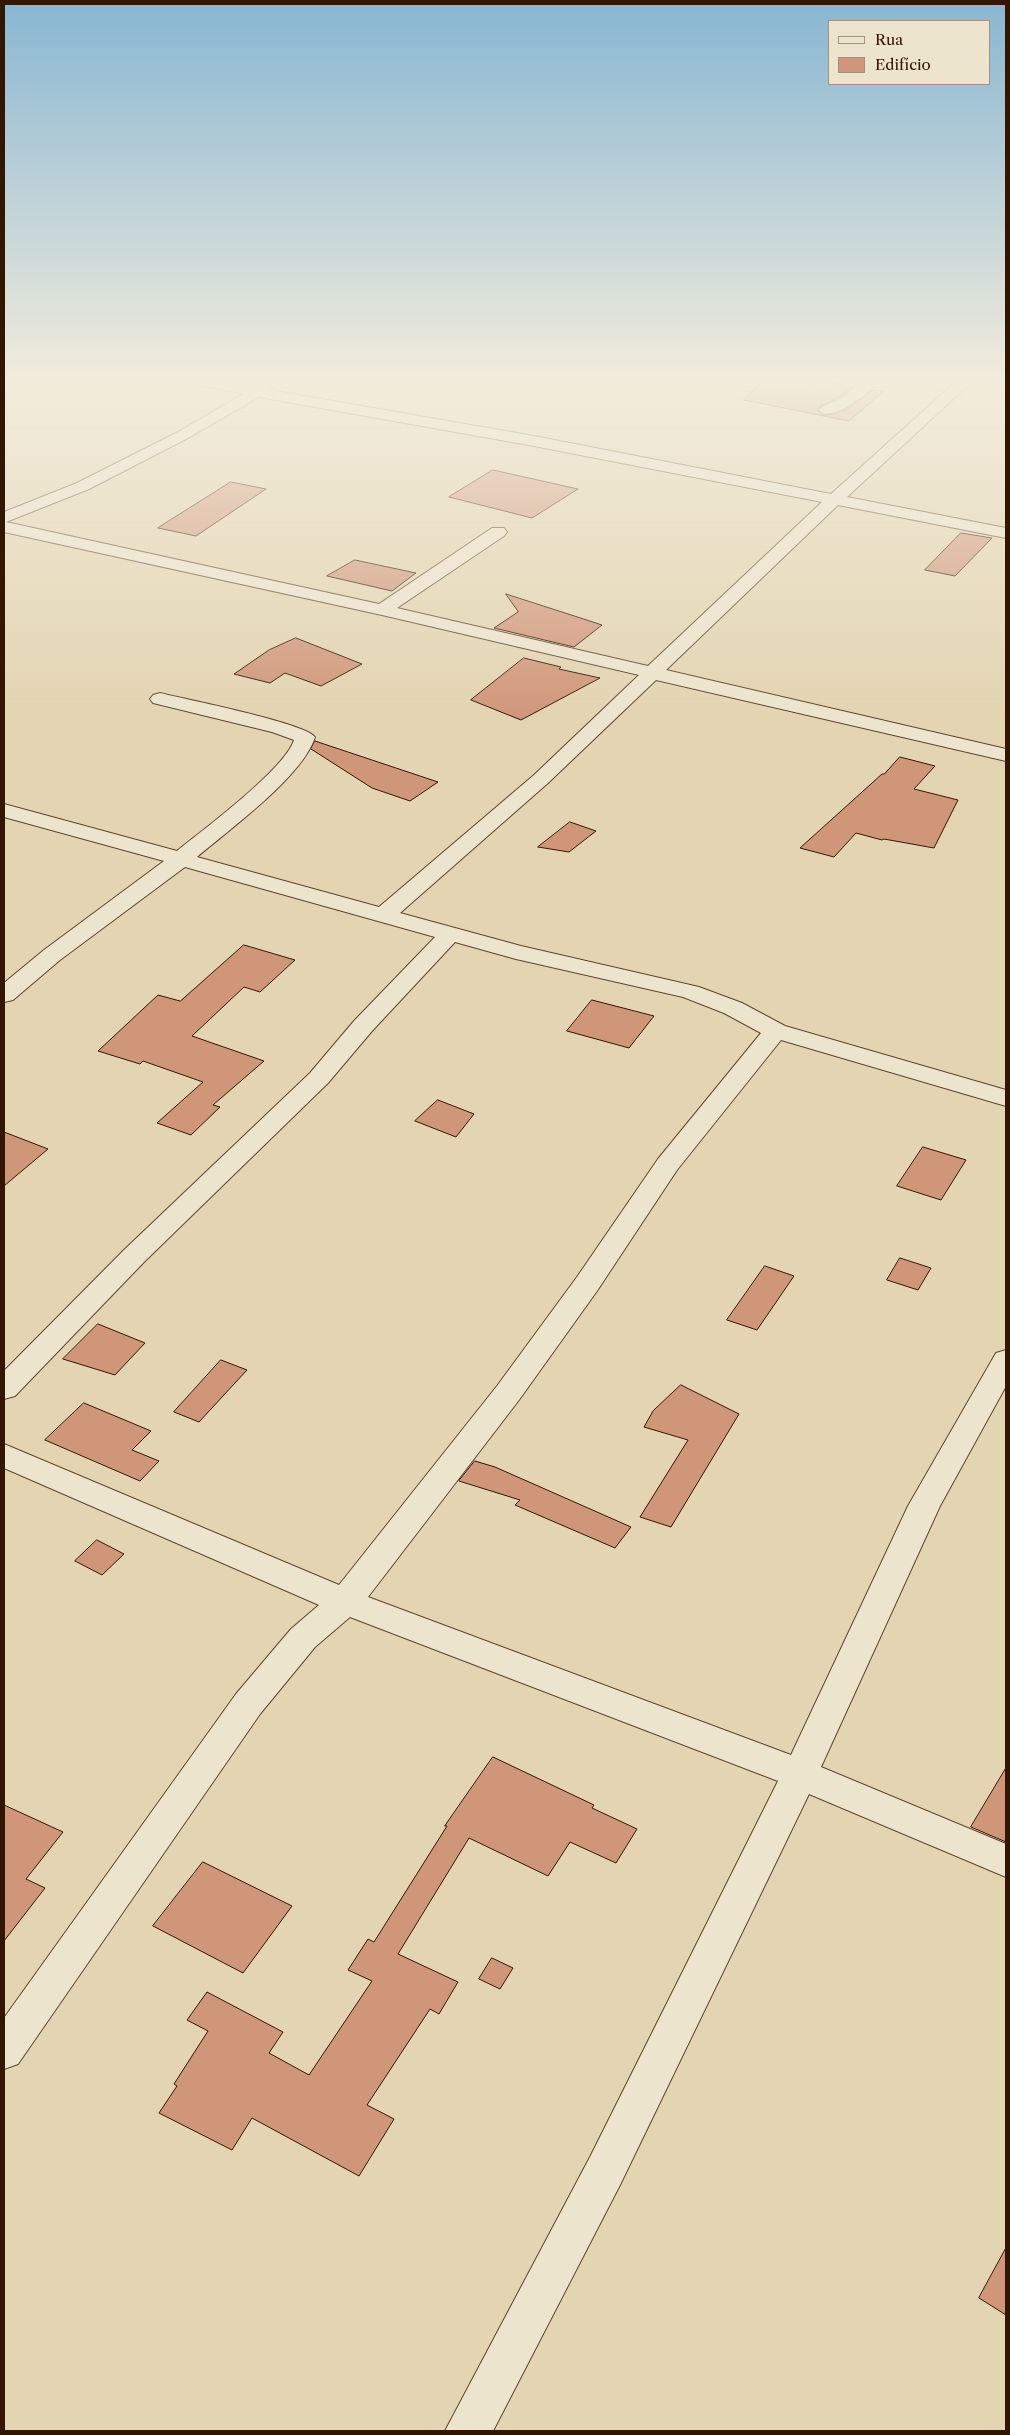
<!DOCTYPE html>
<meta charset="utf-8">
<style>
body{margin:0}
#map{position:relative;width:1010px;height:2435px;overflow:hidden;background:#e3d5b2;font-family:"Libre Caslon Text",serif}
canvas{display:block}
.frame{position:absolute;inset:0;border:5px solid #331600;pointer-events:none}
.legend{position:absolute;left:828px;top:20px;width:162px;height:65px;box-sizing:border-box;background:#ede4cd;border:1px solid #a3927b;margin:0;padding:6px 9px;list-style:none;font-size:15px;color:#331600}
.legend li{display:flex;align-items:center;gap:10px;height:25px}
.legend b{width:25px;border:1px solid #a3927b}
</style>
<div id="map">
<canvas width="1010" height="2435"></canvas>
<div class="frame"></div>
<ul class="legend">
<li><b style="height:6px;background:#ede4cd"></b>Rua</li>
<li><b style="height:14px;background:#d0967a"></b>Edifício</li>
</ul>
</div>
<script>
const c = document.querySelector('canvas').getContext('2d');
c.lineJoin = 'round';
function fillPath(path, color) { c.fillStyle = color; c.fill(path, 'evenodd'); }
function trace(path, color, width, dash) { c.strokeStyle = color; c.lineWidth = width; c.lineCap = dash ? 'butt' : 'round'; c.setLineDash(dash || []); c.stroke(path); }
const building = new Path2D(`
 M765,378L811,384L815,380L853,386L841,396L821,406L817,410L822,415H830L847,409L873,390L884,391L849,421L744,400Z
 M493,470L578,489L532,518L449,497Z
 M231,482L266,489L196,536L158,528Z
 M961,533L992,538L955,576L925,570Z
 M355,560L416,573L392,591L327,576Z
 M506,594L562,612L602,625L574,647L494,628L518,612Z
 M296,638L362,664L321,686L285,673L270,683L234,674L269,650Z
 M524,658L561,667L559,669L600,678L521,720L471,700Z
 M315,741L438,782L410,801L372,788L311,749Z
 M900,757L935,766L914,789L958,800L934,848L884,839L882,840L856,833L834,857L800,848L882,774H884Z
 M570,822L596,831L569,852L538,847Z
 M244,945L295,960L260,992L244,987L192,1036L264,1061L213,1105L220,1107L191,1135L157,1123L203,1082L143,1061L140,1064L98,1051L158,995L180,1001Z
 M592,1000L654,1016L629,1048L567,1031Z
 M438,1100L474,1114L456,1137L415,1121Z
 M4,1132L48,1149L4,1186Z
 M923,1147L966,1160L941,1200L897,1186Z
 M900,1258L931,1268L918,1290L887,1280Z
 M765,1266L794,1276L757,1330L727,1320Z
 M98,1324L145,1343L115,1375L63,1359Z
 M221,1360L247,1370L199,1422L174,1412Z
 M681,1385L739,1414L671,1527L640,1517L688,1440L644,1427L653,1411Z
 M84,1403L151,1431L132,1450L159,1461L140,1481L45,1440Z
 M475,1461L495,1467L631,1527L615,1548L515,1505L520,1500L459,1481Z
 M97,1540L124,1554L102,1575L75,1561Z
 M493,1757L594,1805L592,1808L637,1829L616,1863L570,1842L548,1876L469,1838L398,1954L458,1982L439,2014L430,2009L367,2105L394,2119L359,2176L252,2118L232,2150L159,2113L177,2086L174,2084L208,2031L187,2020L207,1992L283,2032L269,2053L309,2075L372,1981L348,1970L368,1939L374,1942L447,1826H445Z
 M1006,1768V1842L971,1827Z
 M4,1805L63,1832L26,1879L45,1888L4,1941Z
 M203,1862L292,1906L243,1973L153,1926Z
 M492,1958L513,1968L500,1989L479,1979Z
 M1006,2248V2315L979,2298Z`);
fillPath(building, '#d0967a');
trace(building, '#331600', 1);
const minor = new Path2D(`
 M173,377H205L254,387L265,383L272,387L270,390L534,436L831,494L961,377H977L847,497L1006,528V538L838,505L666,670L1006,749V761L656,680L548,783L400,913L521,946L699,987L742,1003L785,1026L1006,1090V1106L781,1040L677,1170L597,1291L519,1400L368,1597L791,1755L908,1506L996,1353L1006,1350V1386L940,1506L821,1767L1006,1844V1877L809,1794L620,2185L493,2431H445L590,2157L778,1781L350,1617L315,1647L260,1714L18,2064L4,2069V2018L236,1694L291,1629L319,1605L4,1468V1444L339,1585L497,1386L577,1277L658,1159L761,1033L724,1013L683,997L516,959L455,942L372,1031L328,1083L144,1262L15,1396L4,1399V1371L124,1250L310,1073L354,1021L435,937L185,867L60,960L13,1000L4,1002V983L44,950L164,861L4,817V804L177,851C204,829 285,769 294,740L272,732L153,703L150,699L153,695L160,693C184,699 305,723 315,737C303,776 230,829 197,857L379,907L534,775L639,675L382,615L4,532V512L77,483L178,432L243,394L180,381ZM259,397L534,446L822,502L648,666L397,608L504,536L507,532L504,528H492L379,604L6,522L89,489L188,438Z
 M866,377H882C872,391 840,418 822,413L819,410L822,407L842,398Z`);
trace(minor, '#5f462c', 2);
fillPath(minor, '#ede4cd');
const sky = c.createLinearGradient(0, 0, 0, 718);
sky.addColorStop(0, '#87b6d2');
sky.addColorStop(0.53, '#f2ecdc');
sky.addColorStop(1, '#f2ecdc00');
c.fillStyle = sky;
c.fillRect(0, 0, 1010, 718);
</script>
